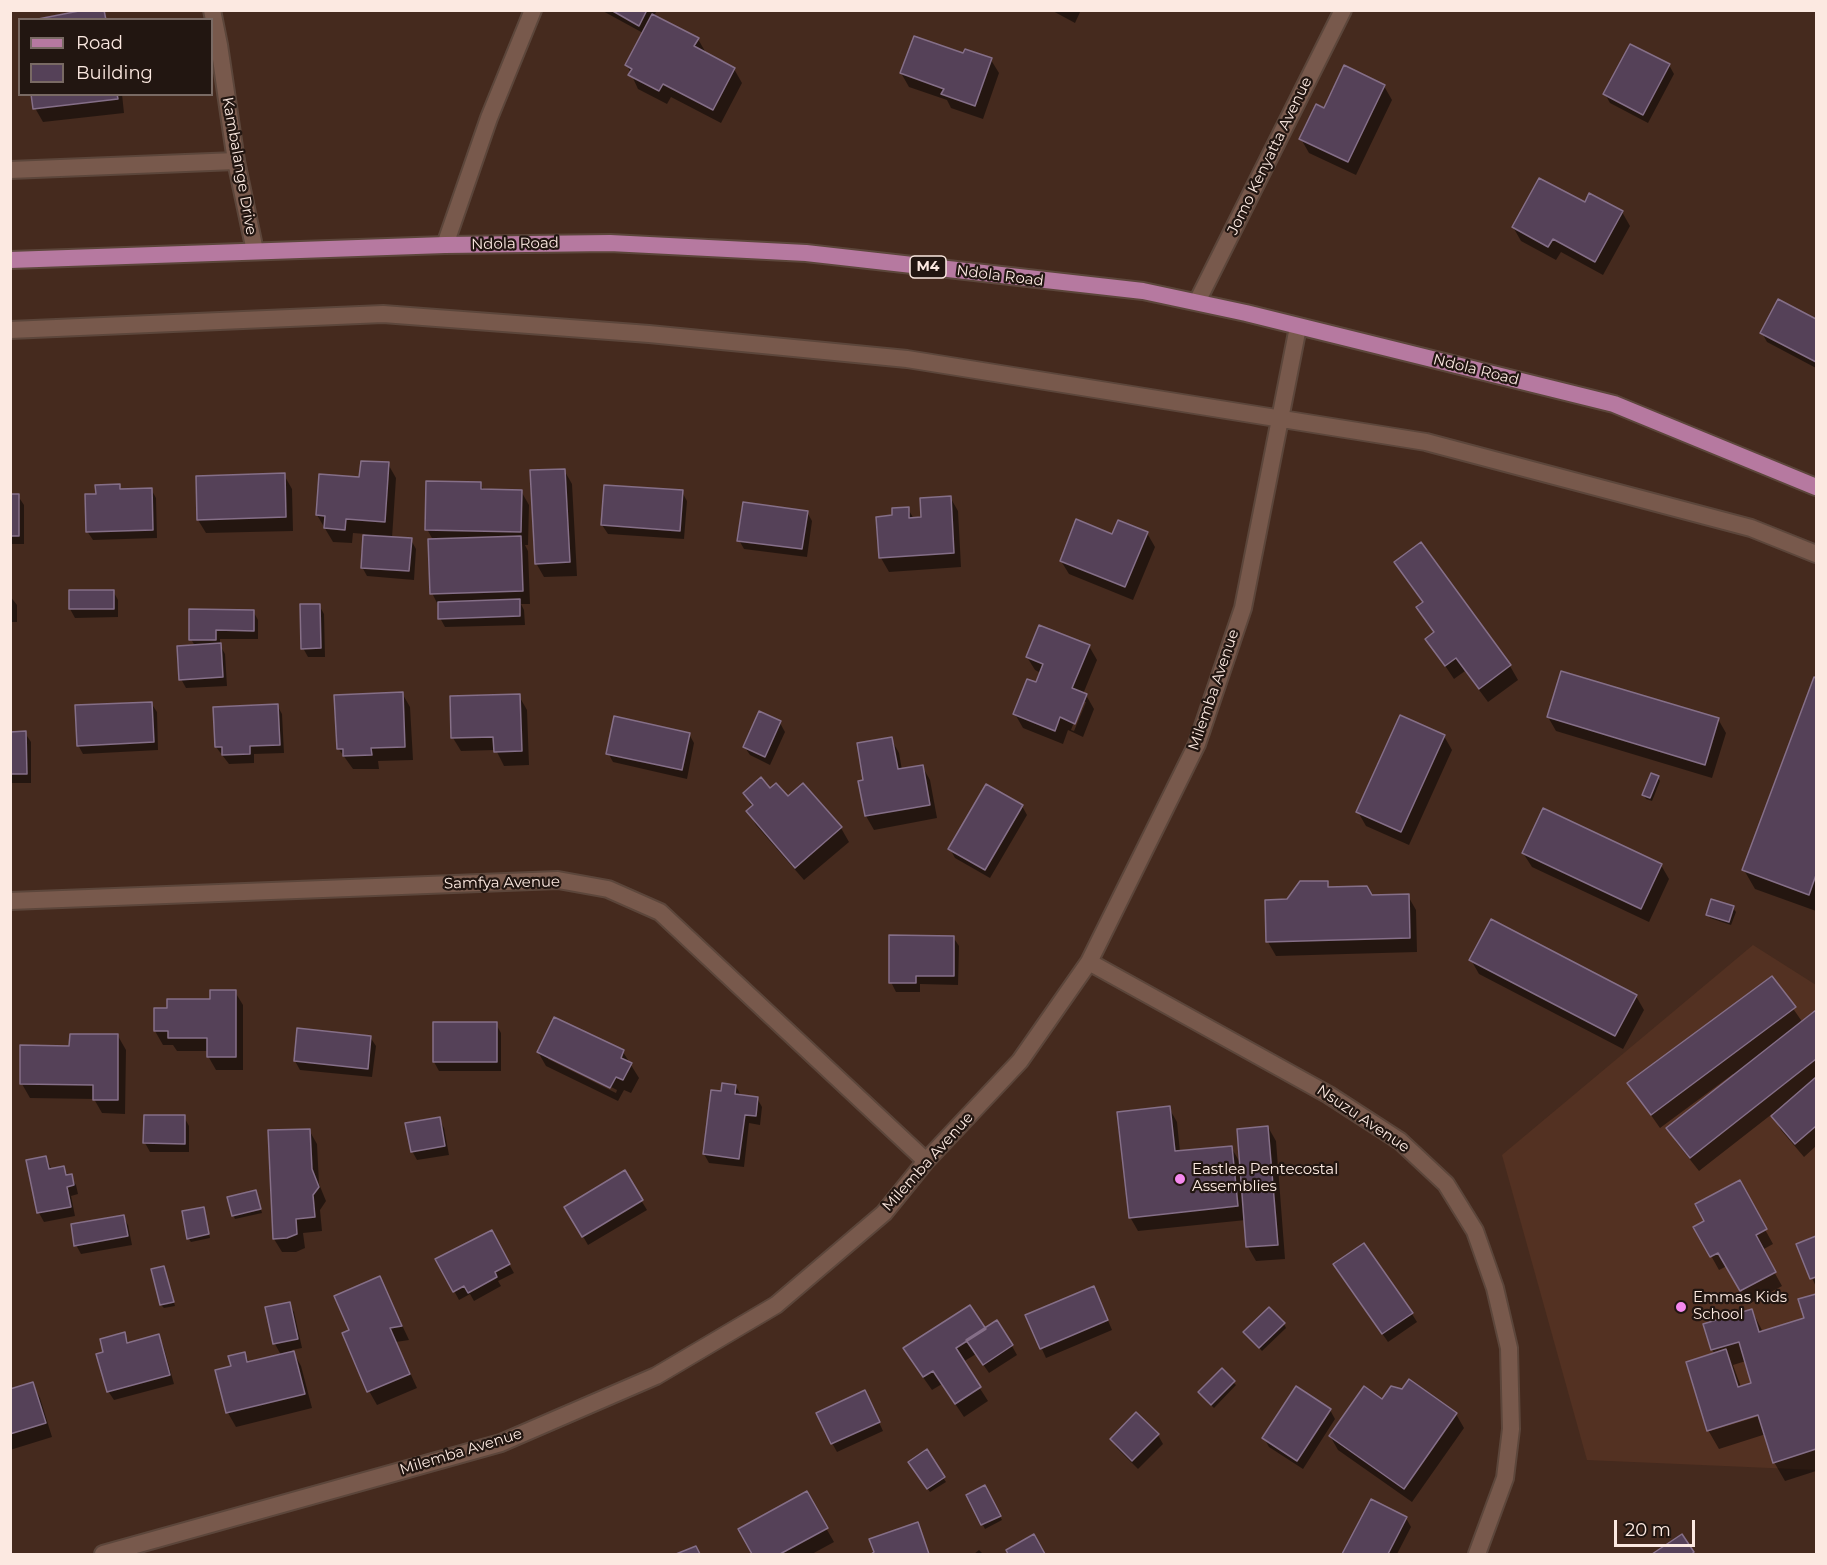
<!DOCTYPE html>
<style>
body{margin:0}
#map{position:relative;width:1827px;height:1565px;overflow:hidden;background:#452a1e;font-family:Montserrat,sans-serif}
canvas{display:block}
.frame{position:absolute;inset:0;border:12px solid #fce9e1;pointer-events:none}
.legend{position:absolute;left:18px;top:18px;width:195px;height:78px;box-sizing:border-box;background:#221611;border:2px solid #796a64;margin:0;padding:8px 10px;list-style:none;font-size:18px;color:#fce9e1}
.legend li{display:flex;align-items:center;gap:12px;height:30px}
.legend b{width:30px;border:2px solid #796a64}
.scale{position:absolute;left:1614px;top:1520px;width:81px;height:27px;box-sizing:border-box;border:3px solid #fce9e1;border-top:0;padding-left:8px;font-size:18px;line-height:21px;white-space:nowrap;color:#fce9e1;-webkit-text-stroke:4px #221611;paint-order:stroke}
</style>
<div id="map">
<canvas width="1827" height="1565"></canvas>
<div class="frame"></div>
<ul class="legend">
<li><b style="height:8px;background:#b679a0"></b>Road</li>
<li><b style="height:16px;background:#554158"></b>Building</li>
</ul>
<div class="scale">20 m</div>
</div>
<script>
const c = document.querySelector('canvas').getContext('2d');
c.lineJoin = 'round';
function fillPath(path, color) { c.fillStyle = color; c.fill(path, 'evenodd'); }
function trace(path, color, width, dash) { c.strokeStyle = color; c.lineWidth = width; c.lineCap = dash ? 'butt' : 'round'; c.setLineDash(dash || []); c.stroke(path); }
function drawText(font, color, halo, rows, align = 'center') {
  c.font = font + ' Montserrat,sans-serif'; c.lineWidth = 4.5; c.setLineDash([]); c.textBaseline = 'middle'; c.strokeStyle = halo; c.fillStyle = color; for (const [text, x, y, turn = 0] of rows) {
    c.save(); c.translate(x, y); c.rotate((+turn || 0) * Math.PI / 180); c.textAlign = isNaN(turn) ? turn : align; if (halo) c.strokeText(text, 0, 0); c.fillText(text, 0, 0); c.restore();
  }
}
fillPath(new Path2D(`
 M1753,945L1816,985V1470L1587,1460L1502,1155Z`), '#533122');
fillPath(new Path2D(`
 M601,10H657L654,16L698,39L706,53L734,69L742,83L721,123L671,97L667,104L638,89L627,65L643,33Z
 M1051,10H1081L1075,23Z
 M964,55L991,60L999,73L983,119L951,108L947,100L909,87L901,73Z
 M1669,65L1674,74L1648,123L1610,103L1605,94Z
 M1384,86L1392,100L1356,175L1309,153L1301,139L1324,110Z
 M33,94H122L124,113L43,122L35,108Z
 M1585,204L1622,212L1630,226L1603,275L1561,252L1556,260L1521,241L1513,227Z
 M1779,301L1816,321V368L1767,342L1762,333Z
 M388,464L396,478L392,538L411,540L416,549L414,580L367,576L362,567L365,534L353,533L352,543L333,542L317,515L361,479Z
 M564,470L572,484L577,576L544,577L536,563Z
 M284,475L292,489L293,531L206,533L198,520Z
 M480,484L484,490L521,491L529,505L528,545H525L528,551L530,604H521L524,610L525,625L445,627L440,618L439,607L432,593L433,540L427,529Z
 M119,485L122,490L151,489L156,498L157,538L93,540L87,531L97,496Z
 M682,492L687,501L684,539L608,534L602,525Z
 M10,496H18L24,505V544H10Z
 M950,497L958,511L961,567L889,572L881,558L878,518L894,517L908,509L914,519L923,518Z
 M807,512L812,521L807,557L744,549L739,540Z
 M1147,533L1155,547L1133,600L1069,574L1061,561L1113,536Z
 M1421,544L1510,666L1518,680L1488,702L1465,671L1454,679L1427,639L1435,633L1424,604L1404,576Z
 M113,591L118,600V617L75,618L70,609Z
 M10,596L17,605V622H10Z
 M319,605L324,614L325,657H308L303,648Z
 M253,611L258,620V639H220V645L225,654L227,686L186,688L181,679L195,646L191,639Z
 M1089,646L1097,660L1083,694L1086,695L1094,709L1083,737L1068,730L1063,744L1023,728L1015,714L1037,684L1041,673L1035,670L1027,657ZM1082,702H1086L1074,731L1071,730Z
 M1815,679L1816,680V911L1755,889L1744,870Z
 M402,693L410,707L413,760L378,761L379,769H353L338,748Z
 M519,696L527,710L529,765L504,766L496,750L461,751L453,738Z
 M151,703L157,712L158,750L83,754L78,745Z
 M277,705L282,714L284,753L254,754V763L229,764L216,747Z
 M1548,717L1718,719L1726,733L1712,778L1556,731Z
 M780,723L785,732L770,765L750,755L744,746Z
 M10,733H25L31,742V783H10Z
 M689,734L694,743L687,779L613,762L608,753Z
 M1444,736L1452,750L1409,845L1366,826L1358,812Z
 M891,739L899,753L902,770L922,766L930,780L937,818L874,830L866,816L865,781Z
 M1658,777L1660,781L1652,801L1646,799L1644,795Z
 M770,790L841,828L849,842L804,880L756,825L748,811L752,807L745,794Z
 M1022,806L1027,815L990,878L955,858L950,849Z
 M1523,853L1661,865L1669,879L1649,922L1532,867Z
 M1327,883L1330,889L1372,897L1408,896L1416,910L1417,952L1276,956L1268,942L1288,900Z
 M1733,908L1736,912L1731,925L1710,918L1708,914Z
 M953,937L959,946L958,985L920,984V992H896L891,982Z
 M1471,960L1636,996L1644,1010L1623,1049L1479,974Z
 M1772,978L1803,1023L1816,1012V1146L1804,1157L1781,1130L1772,1114L1699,1171L1676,1142L1668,1128L1734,1076L1733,1074L1660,1128L1629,1084Z
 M235,992L243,1005V1070H216L208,1056V1051H177L173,1045H163L155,1031L169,1009L212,1000Z
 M496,1024L501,1033V1071H439L434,1062Z
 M118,1036L126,1050L125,1114L102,1113L94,1099L30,1098L22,1084Z
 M370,1037L376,1046L372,1077L300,1070L295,1061Z
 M538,1052H623L639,1078L631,1093L624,1090L618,1101L546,1066ZM548,1056L617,1090L616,1093L548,1059Z
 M736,1086L741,1096L757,1098L762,1107L760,1125L749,1123L744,1167L709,1163L704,1154L712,1092L722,1093Z
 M1169,1108L1177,1122L1180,1152L1231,1147L1242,1166L1268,1127L1276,1141L1285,1259L1256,1261L1248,1247L1246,1220L1138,1231L1130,1217Z
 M184,1117L189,1126V1152H150L145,1143Z
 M439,1119L444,1128L449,1155L417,1160L412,1151Z
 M309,1130L317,1144L319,1184L326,1201L320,1210L322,1231L303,1233L305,1248L296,1252H282L274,1239Z
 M46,1158L52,1170L63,1168L76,1185L78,1194L71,1196L75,1216L44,1222L39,1213L28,1161Z
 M624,1172L647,1210L588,1245L566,1207Z
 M1739,1182L1773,1244L1762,1250L1782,1286L1749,1304L1727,1266L1719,1270L1695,1227L1706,1221Z
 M257,1195L262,1213L235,1219L233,1215Z
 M204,1209L210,1238L191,1242L188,1238Z
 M123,1216L128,1225L132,1245L81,1254L76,1245Z
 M491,1232L514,1273L498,1281L501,1286L474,1301L470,1294L459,1300L437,1259Z
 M1816,1238V1287L1798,1245Z
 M1335,1265L1412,1314L1417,1322L1388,1342Z
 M164,1268L175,1306L164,1308L161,1305Z
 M380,1278L409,1340L396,1342L417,1388L377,1405L369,1391L351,1330Z
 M1816,1295V1471L1785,1481L1774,1462L1766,1434L1719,1449L1708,1430L1715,1354L1712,1350L1752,1311L1763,1332L1806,1319L1800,1300ZM1746,1361L1753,1384L1741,1387L1733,1365ZM1765,1411L1766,1414L1710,1431V1428Z
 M1098,1297L1112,1330L1046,1358L1027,1316Z
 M289,1303L294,1312L302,1348L292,1350L301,1366L312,1408L236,1427L228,1413L217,1371L233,1367L244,1353L250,1363L281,1355L275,1344L267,1308Z
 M1284,1324L1286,1328L1262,1351L1245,1333Z
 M985,1330L1012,1346L1017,1355L989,1373L976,1354L963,1362L988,1401L964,1417L942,1384L932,1390L913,1363Z
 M124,1334L130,1344L158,1336L163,1345L174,1384L114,1400L108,1391L105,1353Z
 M1233,1382L1236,1385L1214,1408L1202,1396Z
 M32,1384L40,1398L52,1437L10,1450V1391Z
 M869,1401L883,1431L837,1452L832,1443Z
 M1383,1401L1456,1414L1464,1428L1412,1502L1338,1450L1330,1436Z
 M1330,1410L1335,1419L1303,1469L1269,1447L1264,1438Z
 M1136,1414L1158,1435L1163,1444L1138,1469L1117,1448L1111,1439Z
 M926,1452L946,1482L930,1492L910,1462Z
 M985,1487L1002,1520L985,1529L968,1496Z
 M806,1493L834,1542L812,1554H754L740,1530Z
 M1371,1501L1406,1518L1411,1527L1397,1554H1344Z
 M917,1524L930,1554H873L876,1553Z
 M1682,1536L1694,1554H1654Z
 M979,1550L983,1554H974Z`), '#0007');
const building = new Path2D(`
 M84,10H104L106,20H33Z
 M611,10H647L639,26Z
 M652,14L699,38L694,46L735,68L713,110L663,84L659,91L628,75L632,69L625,65Z
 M914,36L963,53L965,49L992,58L975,106L941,94L944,89L900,73Z
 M1630,44L1670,64L1643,115L1603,94Z
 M1344,65L1385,85L1348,162L1299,139L1316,104L1324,108Z
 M31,94H117L118,99L33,109Z
 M1539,178L1585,202L1589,193L1623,211L1595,262L1553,239L1548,247L1512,227Z
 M1778,299L1816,319V362L1760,333Z
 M361,461L389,462L385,522L346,519L345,530L324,528L325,516L316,515L319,474L359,477Z
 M565,469L570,562L535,564L530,470Z
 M285,473L286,517L197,520L196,476Z
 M426,481L481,482V489L522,490L521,532L425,530Z
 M120,484V489L152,488L153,530L86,532L85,494H96L95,485Z
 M604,485L683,490L680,531L601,525Z
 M10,494H19V536H10Z
 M951,496L954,553L879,558L876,517L892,515V508L909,507V518L921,517L920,498Z
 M743,502L808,511L802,549L737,541Z
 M1076,519L1112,534L1118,520L1148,532L1125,587L1060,561Z
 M363,535L412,538L409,571L361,568Z
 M521,536L523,591L430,594L428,539Z
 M1421,542L1511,665L1479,689L1456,658L1445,666L1425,639L1434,632L1416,607L1423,602L1394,562Z
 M69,590H114V609H69Z
 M520,599V616L438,619V602Z
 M300,604H320L321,648L301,649Z
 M189,609L254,610V631L216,630V640H189Z
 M1039,625L1090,645L1072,688L1087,694L1075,724L1060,717L1055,731L1013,714L1027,679L1036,682L1043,664L1026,657Z
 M221,643L223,677L179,680L177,646Z
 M1561,671L1719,718L1705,765L1547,717Z
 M1814,677L1816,678V875L1809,895L1742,870Z
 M403,692L405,747L371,748L372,755L343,756V749H337L334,695Z
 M520,694L522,751L494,752L493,737L451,738L450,696Z
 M152,702L154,742L77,746L75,705Z
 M278,704L280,745L250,746V754L222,755V747H215L213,707Z
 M759,711L781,721L765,757L743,747Z
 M1400,715L1445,735L1401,832L1356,812Z
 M614,716L690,733L682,770L606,754Z
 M26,731L27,774H10V732Z
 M892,737L898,769L923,765L930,805L865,816L858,781L863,780L857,743Z
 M1651,773L1659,776L1650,798L1642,795Z
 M761,777L770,788L776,783L788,796L803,783L842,827L795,868L746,811L753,805L743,793Z
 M986,784L1023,805L985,870L948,849Z
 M1543,808L1662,864L1641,909L1522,853Z
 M1300,881H1328V887L1367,886L1372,895L1409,894L1410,938L1266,942L1265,900L1287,899Z
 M1711,899L1734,906L1729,922L1706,915Z
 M1491,919L1637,995L1615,1036L1469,960Z
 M889,935L954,936V976H916V983H889Z
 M1772,976L1796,1007L1651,1115L1627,1083Z
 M210,990H236V1057H207V1038H168V1031H154V1008H167V999H210Z
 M1816,1010V1059L1690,1158L1666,1128Z
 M554,1017L624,1050L621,1058L632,1063L623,1080L616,1077L610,1088L537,1052Z
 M433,1022H497V1062H433Z
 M297,1028L371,1036L368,1069L294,1061Z
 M70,1034H118V1100H93V1085L20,1084V1045L69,1046Z
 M1816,1077V1126L1795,1144L1771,1116Z
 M722,1083L736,1085L735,1094L758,1097L756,1116L745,1115L739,1159L703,1154L711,1090L721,1091Z
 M1170,1106L1175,1151L1232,1146L1238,1206L1129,1218L1117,1112Z
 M144,1115H185V1144L143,1143Z
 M440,1117L445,1146L411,1152L405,1123Z
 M1268,1126L1278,1245L1246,1247L1237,1129Z
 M310,1129L312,1169L319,1187L313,1195L315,1217L296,1219L297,1234L287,1238L273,1239L268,1130Z
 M46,1156L49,1169L64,1166L66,1175L72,1174L74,1185L67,1187L71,1207L37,1213L26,1160Z
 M625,1170L643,1200L582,1237L564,1207Z
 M1740,1180L1767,1229L1756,1235L1776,1272L1740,1291L1718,1253L1710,1257L1693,1227L1704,1221L1695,1204Z
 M256,1190L261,1209L232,1216L227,1197Z
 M204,1207L209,1234L187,1239L182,1211Z
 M124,1215L128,1236L74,1246L71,1224Z
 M492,1230L510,1264L495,1272L497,1277L468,1293L464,1286L453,1292L435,1259Z
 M1816,1236V1277L1810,1279L1796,1244Z
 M1364,1243L1413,1313L1382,1334L1333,1264Z
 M164,1266L174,1302L160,1305L151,1269Z
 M380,1276L402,1326L390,1328L410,1374L367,1392L342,1333L349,1330L334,1296Z
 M1094,1286L1108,1320L1040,1349L1025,1315Z
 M1816,1294V1449L1773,1463L1758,1415L1707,1431L1686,1362L1726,1349L1738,1387L1751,1383L1739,1342L1711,1350L1703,1324L1752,1309L1759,1332L1804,1318L1798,1299Z
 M290,1302L298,1339L273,1344L265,1307Z
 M970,1305L986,1329L956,1348L981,1387L955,1404L933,1371L923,1377L903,1348Z
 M1269,1307L1285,1323L1259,1348L1243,1332Z
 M997,1320L1013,1345L983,1365L966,1340Z
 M125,1332L127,1343L159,1334L170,1375L107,1392L96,1354L103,1352L100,1339Z
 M294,1351L305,1394L226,1413L215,1370L231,1366L228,1356L245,1352L247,1362Z
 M1222,1368L1235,1381L1211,1405L1198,1392Z
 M1409,1379L1457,1413L1404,1489L1329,1436L1364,1386L1382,1399L1391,1386L1402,1389Z
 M33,1382L46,1423L10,1434V1389Z
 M1296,1386L1331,1409L1297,1461L1262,1438Z
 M865,1390L880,1422L831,1444L816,1413Z
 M1136,1412L1159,1434L1132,1461L1110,1439Z
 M927,1449L945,1477L927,1489L908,1462Z
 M985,1485L1001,1516L981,1525L966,1495Z
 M807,1491L828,1528L780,1554H752L738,1529Z
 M1371,1499L1407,1517L1388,1554H1342Z
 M918,1522L929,1554H871L874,1552L869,1539Z
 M1034,1534L1045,1554H1008L1006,1550Z
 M1682,1534L1694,1552L1692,1554H1652Z
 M696,1546L700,1554H676Z`);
fillPath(building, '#554158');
trace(building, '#856f88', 1.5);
const minor = new Path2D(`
 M10,170L236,161
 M445,245L489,118L533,10
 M1197,302L1343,10
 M10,330L383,314L649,334L907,359L1426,442L1751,528L1816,554
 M10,901L558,880L608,889L660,912L926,1161
 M1089,962L1329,1095L1400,1141L1446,1184L1475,1231L1495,1288L1509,1348L1511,1429L1505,1478L1477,1554
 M103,1554L501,1443L656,1376L776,1305L884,1213L926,1161L1020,1061L1089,962L1197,744L1243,608L1298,327`);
const tertiary = new Path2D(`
 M212,10L219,45L236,161L255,251`);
const primary = new Path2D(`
 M10,260L445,245L610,243L806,253L1143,291L1246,313L1614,404L1816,487`);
trace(minor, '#5c463b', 20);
trace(tertiary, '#5c463b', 20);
trace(primary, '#5c463b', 20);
trace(minor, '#78594c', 16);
trace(tertiary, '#78594c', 16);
trace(primary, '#b679a0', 16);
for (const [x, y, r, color] of [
 [1180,1179,6,"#f589ef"],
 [1681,1307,6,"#f589ef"]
]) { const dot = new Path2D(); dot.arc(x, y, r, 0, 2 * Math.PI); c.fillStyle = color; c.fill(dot); trace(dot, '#221611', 2); }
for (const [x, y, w] of [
 [928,267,36]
]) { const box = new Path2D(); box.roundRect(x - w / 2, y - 11, w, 22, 4.5); c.fillStyle = '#221611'; c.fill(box); trace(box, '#fce9e1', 1.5); }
drawText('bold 14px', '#fce9e1', null, [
 ["M4",928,267]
]);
drawText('15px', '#fce9e1', '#221611', [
 ["Jomo Kenyatta Avenue",1270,156,-64],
 ["Kambalange Drive",239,166,80],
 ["Ndola Road",515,244,-1],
 ["Ndola Road",1000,276,7],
 ["Ndola Road",1476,370,14],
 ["Milemba Avenue",1214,690,-71],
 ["Samfya Avenue",502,883,-1],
 ["Nsuzu Avenue",1363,1119,34],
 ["Milemba Avenue",928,1162,-48],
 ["Milemba Avenue",461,1452,-17]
]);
drawText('15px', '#fce9e1', '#221611', [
 ["Eastlea Pentecostal",1192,1170],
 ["Assemblies",1192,1187],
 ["Emmas Kids",1693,1298],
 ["School",1693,1315]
], 'left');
</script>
